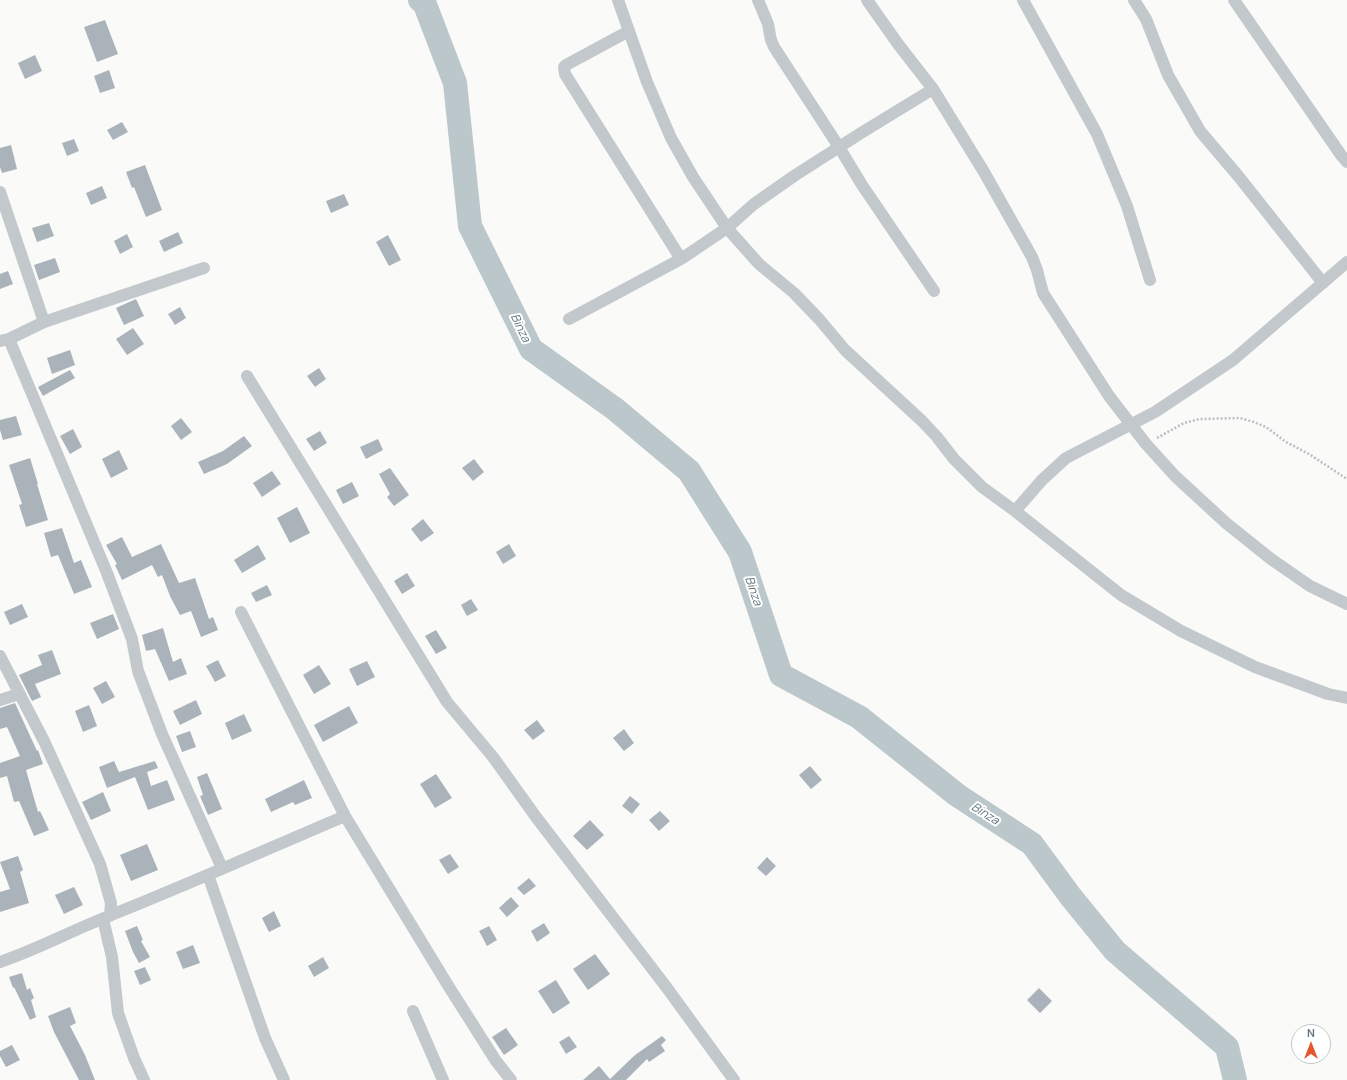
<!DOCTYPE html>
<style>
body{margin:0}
#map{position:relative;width:1347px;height:1080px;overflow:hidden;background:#fafaf8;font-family:Manrope,sans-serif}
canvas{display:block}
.north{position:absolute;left:1291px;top:1024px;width:40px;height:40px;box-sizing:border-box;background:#fff;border:1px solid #c1c8cd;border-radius:50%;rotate:0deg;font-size:11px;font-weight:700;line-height:16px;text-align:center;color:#657683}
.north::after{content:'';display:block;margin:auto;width:14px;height:18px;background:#e4572e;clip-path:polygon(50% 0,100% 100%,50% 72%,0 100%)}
</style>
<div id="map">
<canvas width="1347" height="1080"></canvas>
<div class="north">N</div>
</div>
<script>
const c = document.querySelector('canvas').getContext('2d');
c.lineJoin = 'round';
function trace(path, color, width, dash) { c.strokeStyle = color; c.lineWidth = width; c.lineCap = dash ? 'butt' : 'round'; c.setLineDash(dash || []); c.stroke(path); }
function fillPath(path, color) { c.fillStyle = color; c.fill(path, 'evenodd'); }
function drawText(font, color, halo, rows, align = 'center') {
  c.font = font + ' Manrope,sans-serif'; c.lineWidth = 4; c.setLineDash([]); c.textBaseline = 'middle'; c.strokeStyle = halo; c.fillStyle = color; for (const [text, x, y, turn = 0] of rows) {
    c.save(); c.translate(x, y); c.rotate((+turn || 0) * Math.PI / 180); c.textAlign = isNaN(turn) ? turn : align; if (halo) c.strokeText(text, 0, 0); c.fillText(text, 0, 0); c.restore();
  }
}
trace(new Path2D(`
 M420,0L424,2L455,83L470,226L531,349L615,409L689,471L740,552L781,675L859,717L957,795L1032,844L1071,897L1115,951L1227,1047L1235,1080`), '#bbc7cb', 24);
fillPath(new Path2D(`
 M105,20L118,54L97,62L84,27Z
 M35,55L42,71L25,79L18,63Z
 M109,70L115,88L100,93L94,76Z
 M122,122L128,132L113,140L107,130Z
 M74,139L79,151L67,156L62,143Z
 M11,145L17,169L2,173L0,167V148Z
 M145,165L162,210L146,217L134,187L132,188L126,172Z
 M102,186L107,198L91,205L86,193Z
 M344,194L349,205L331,213L326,201Z
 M49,223L54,236L37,242L32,228Z
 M178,232L183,243L164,252L159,241Z
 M127,234L133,247L120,254L114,241Z
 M388,235L401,260L389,266L376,242Z
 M55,258L60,272L39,280L34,265Z
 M8,271L13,284L0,289V274Z
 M136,299L144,316L124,325L116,308Z
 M180,307L186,318L175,325L168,314Z
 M133,328L144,344L127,355L116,339Z
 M70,350L75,365L52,374L47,358Z
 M319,368L326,379L315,387L307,376Z
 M70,370L75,378L43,396L38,387Z
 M16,416L22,435L3,440L0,430V420Z
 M181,418L192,432L181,440L171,426Z
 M73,429L82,447L70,454L60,436Z
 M320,431L327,443L314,451L306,439Z
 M244,436L252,446L227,464L204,474L198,462L223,451Z
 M378,439L383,450L366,459L360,447Z
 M119,450L128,469L111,478L102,459Z
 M30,458L38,484H37L48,520L26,527L19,505L22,504L9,465Z
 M474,459L484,472L473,481L462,468Z
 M390,468L409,495L394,506L387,497L390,494L379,474Z
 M272,471L281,484L262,497L253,483Z
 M352,482L359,496L343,504L336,490Z
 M297,507L310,533L290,543L277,518Z
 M423,519L434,533L421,542L411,529Z
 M62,528L74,563L81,560L92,587L74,594L58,555L51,557L44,533Z
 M122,537L132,557L161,544L179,583L195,578L209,619L213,617L218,630L201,637L191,611L180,615L170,596L162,575L158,577L152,565L122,580L115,565L117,564L106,545Z
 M509,544L516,556L503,564L496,552Z
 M258,545L266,559L242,573L234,560Z
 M407,573L415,586L402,594L394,581Z
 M267,585L272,595L256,602L251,593Z
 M471,599L478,610L467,616L461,605Z
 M22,604L28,617L10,625L4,612Z
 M113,614L119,629L97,639L90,623Z
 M163,628L173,662L181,658L187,674L169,681L155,649L146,651L142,635Z
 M436,630L447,648L436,654L425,636Z
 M52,650L61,674L35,684L41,697L32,701L19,675L42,665L38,655Z
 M218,660L226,676L215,682L206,666Z
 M367,661L375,677L357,686L349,669Z
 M319,665L331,684L314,694L303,675Z
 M106,681L115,697L102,704L93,688Z
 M196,700L202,714L180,725L173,711Z
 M15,703L37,751L38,750L43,764L26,770L38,812L40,811L49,830L34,836L19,801L14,802L7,776L0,778V763L20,756L7,727L0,729V708Z
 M89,705L97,726L83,732L75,711Z
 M349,706L358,723L323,742L314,725Z
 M244,714L252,731L232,740L225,723Z
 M537,720L545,731L533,740L524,730Z
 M624,729L634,743L624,751L613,738Z
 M190,731L196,747L182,752L176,736Z
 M114,761L119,772L155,761L158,768L147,772L151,786L167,780L175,800L148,810L135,777L107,788L99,767Z
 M810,766L822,780L811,789L799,775Z
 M207,773L222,809L208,815L200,796L203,795L197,777Z
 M436,774L452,798L435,808L420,784Z
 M304,780L312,798L295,805L293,802L271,812L265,799Z
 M103,792L111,811L91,820L82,802Z
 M630,796L640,804L632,814L622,806Z
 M660,811L670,821L659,831L649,820Z
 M590,820L604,835L587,850L573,836Z
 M147,844L158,870L131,881L120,855Z
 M450,854L459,867L448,874L439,860Z
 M18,856L23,870L20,872L29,903L0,912V892L10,889L0,862Z
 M767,857L776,866L766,876L757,868Z
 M529,878L536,886L524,895L517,888Z
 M74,887L83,905L64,914L55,895Z
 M511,897L519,906L507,917L499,908Z
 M274,911L281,926L269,932L262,918Z
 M544,923L550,933L537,942L531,931Z
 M137,926L143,940L141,941L150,957L139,963L133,952L125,931Z
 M489,926L497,940L487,946L479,931Z
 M193,945L200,963L183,969L176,952Z
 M595,954L610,974L588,990L573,969Z
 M323,957L329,968L314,977L308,966Z
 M145,967L151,980L140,985L134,971Z
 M22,973L27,990L30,988L34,998L31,1000L36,1017L30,1020L14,987L13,988L9,977Z
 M556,980L570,1003L553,1014L538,991Z
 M1039,988L1052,1001L1040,1013L1027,1000Z
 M70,1007L76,1023L70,1026L85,1055L95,1080H79L54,1032L48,1016Z
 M506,1028L518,1045L504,1055L492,1037Z
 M569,1036L577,1047L566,1054L559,1042Z
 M662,1036L666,1040L661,1045L665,1051L649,1062L647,1059L626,1080H583L599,1066L610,1079L635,1055Z
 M12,1045L20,1060L6,1067L0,1056V1051Z`), '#aab3b9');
trace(new Path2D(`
 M1157,438L1184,423L1200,419L1240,418L1254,422L1266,427L1286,442L1309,454L1347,479`), '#bbbfc2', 2.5, [2, 2]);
trace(new Path2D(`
 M618,0L647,82L671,138L693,177L727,228L759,264L794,293L819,319L845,350L922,421L937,437L954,459L982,487L1015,511L1121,595L1181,631L1255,667L1328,694L1347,698
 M758,0L768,24L771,40L774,47L839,147L862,185L934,291
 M867,0L898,44L933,89L984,172L1032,257L1037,270L1043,293L1109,396L1146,444L1175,476L1226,523L1271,559L1310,586L1347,604
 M1023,0L1097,134L1127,206L1150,280
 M1134,0L1146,19L1168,75L1200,131L1239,177L1323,283
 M1234,0L1341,155L1347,162
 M629,31L566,65L564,67L565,74L681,259
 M0,192L44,322
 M569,319L681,259L727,228L754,204L794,176L861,133L933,89
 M9,339L107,573L132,639L138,671L162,734L222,868
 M0,341L9,339L44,322L204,268
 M247,376L447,702L493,757L536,817L667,988L734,1080
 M1015,511L1042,480L1066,458L1155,412L1233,360L1347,262
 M241,612L345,816L449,987L496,1061L511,1080
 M0,656L44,741L100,864L111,903L110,916
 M0,700L19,694
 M208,875L265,1038L284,1080
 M103,919L112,957L118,1013L134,1058L144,1080
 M0,962C36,950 69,932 104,918C185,886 265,850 345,816
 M413,1011L443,1080`), '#c3c8cc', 12);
drawText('italic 12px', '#60757c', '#fff', [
 ["Binza",520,328,64],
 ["Binza",753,591,71],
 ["Binza",985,814,33]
]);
</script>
